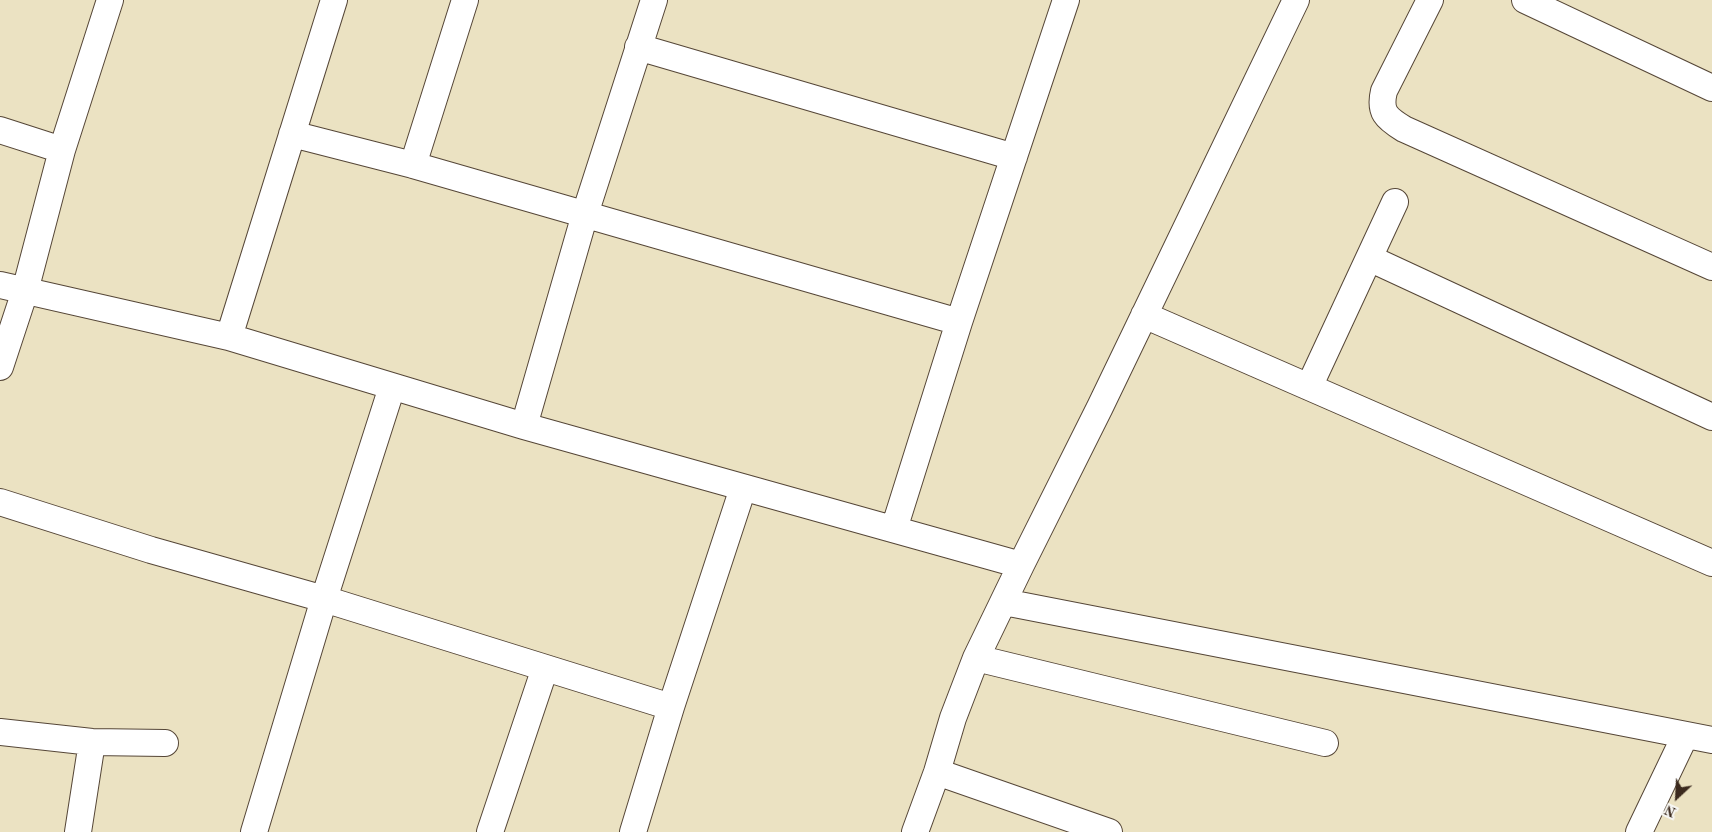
<!DOCTYPE html>
<style>
body{margin:0}
#map{position:relative;width:1712px;height:832px;overflow:hidden;background:#ebe2c2;font-family:"Old Standard TT",serif}
canvas{display:block}
.north{position:absolute;left:1652px;top:772px;width:50px;height:50px;-webkit-text-stroke:4px #f6f6f2;paint-order:stroke;rotate:205deg;font-size:14px;font-weight:700;line-height:20px;text-align:center;color:#3b2a1e}
.north::after{content:'';display:block;margin:auto;width:18px;height:22px;background:#3b2a1e;clip-path:polygon(50% 0,100% 100%,50% 72%,0 100%)}
</style>
<div id="map">
<canvas width="1712" height="832"></canvas>
<div class="north">N</div>
</div>
<script>
const c = document.querySelector('canvas').getContext('2d');
c.lineJoin = 'round';
function trace(path, color, width, dash) { c.strokeStyle = color; c.lineWidth = width; c.lineCap = dash ? 'butt' : 'round'; c.setLineDash(dash || []); c.stroke(path); }
const street = new Path2D(`
 M1430,0L1384,91C1379,112 1386,118 1404,129L1712,267
 M1525,0L1712,88
 M638,47L1014,157
 M0,130L62,150
 M292,134L413,165L959,322
 M413,165L465,0
 M1369,258L1712,417
 M0,285L229,337L524,426L1021,565
 M1144,315L1712,563
 M229,337L334,0
 M0,367L25,291L62,150L110,0
 M1309,387L1395,202
 M524,426L585,214L654,0
 M0,502L151,550L324,599L671,707
 M894,529L959,322L1066,0
 M1004,602L1712,740
 M976,658L1325,743
 M0,732L92,742L165,743
 M937,772L1109,832
 M78,832L92,742
 M254,832L324,599L392,387
 M490,832L545,668
 M633,832L671,707L743,488
 M915,832L937,772L953,718L976,658L1021,565L1100,407L1296,0
 M1639,832L1685,736`);
trace(street, '#554637', 28);
trace(street, '#fff', 26);
</script>
